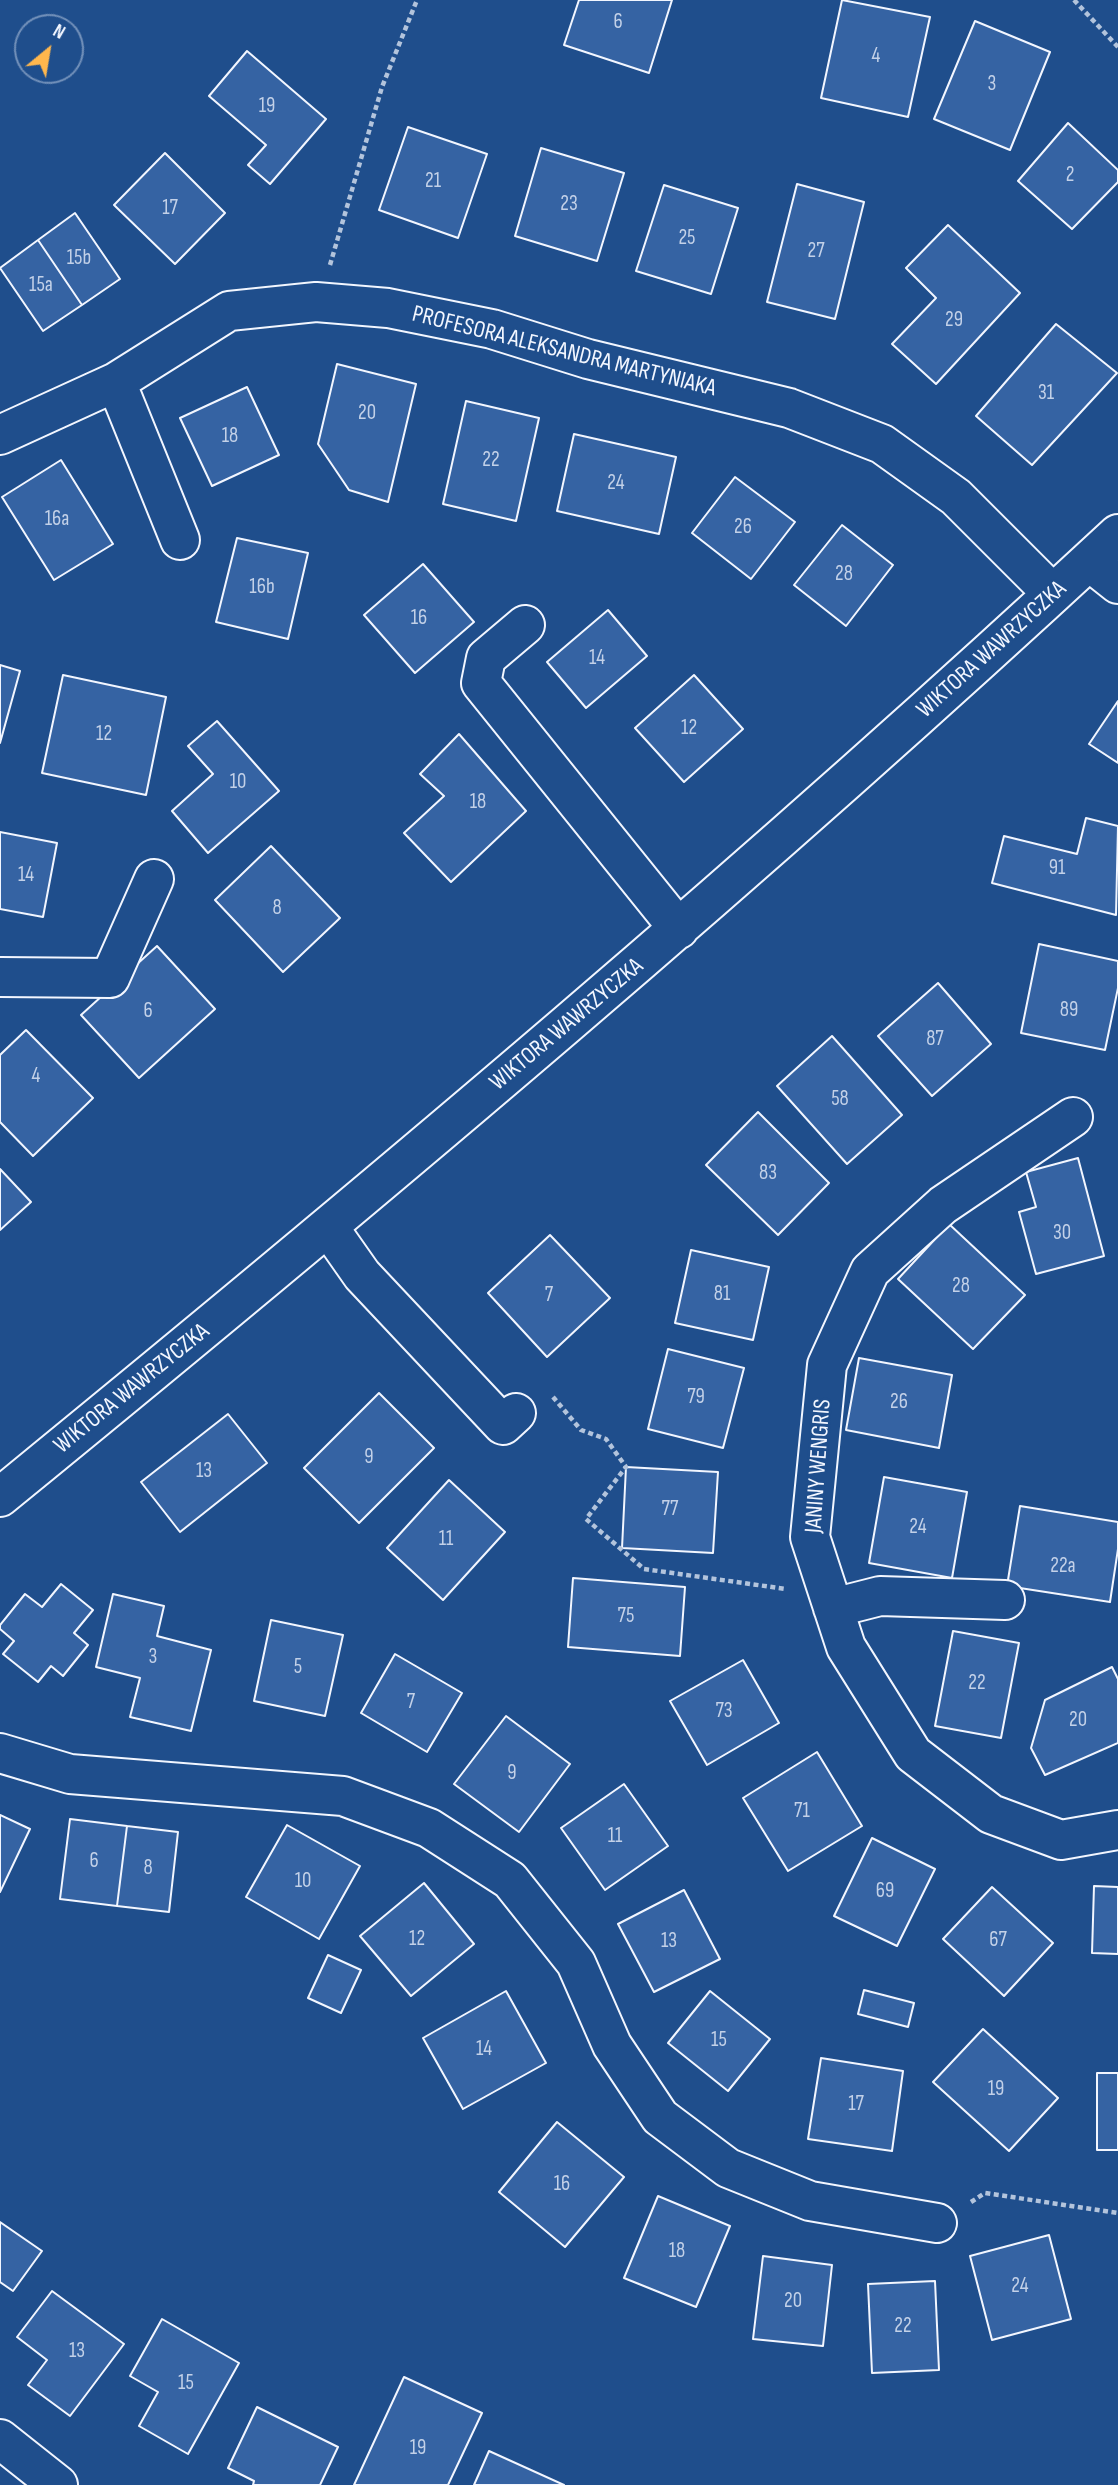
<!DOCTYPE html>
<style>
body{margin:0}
#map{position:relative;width:1118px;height:2485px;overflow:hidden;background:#1f4e8c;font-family:"Sofia Sans Condensed",sans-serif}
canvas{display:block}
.north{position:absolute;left:14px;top:14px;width:70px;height:70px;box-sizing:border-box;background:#1f4e8c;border:2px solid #7391ba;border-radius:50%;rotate:30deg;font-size:19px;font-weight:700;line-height:28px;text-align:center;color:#f2f6ff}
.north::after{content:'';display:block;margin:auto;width:24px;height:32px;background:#ffb74d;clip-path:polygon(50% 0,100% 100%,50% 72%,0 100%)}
</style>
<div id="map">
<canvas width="1118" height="2485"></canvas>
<div class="north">N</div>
</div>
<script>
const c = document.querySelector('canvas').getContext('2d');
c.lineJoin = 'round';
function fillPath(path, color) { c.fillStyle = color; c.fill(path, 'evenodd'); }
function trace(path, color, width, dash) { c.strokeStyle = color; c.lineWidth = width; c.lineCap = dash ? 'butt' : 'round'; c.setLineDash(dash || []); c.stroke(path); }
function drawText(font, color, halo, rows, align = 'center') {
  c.font = font + ' "Sofia Sans Condensed",sans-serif'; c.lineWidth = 5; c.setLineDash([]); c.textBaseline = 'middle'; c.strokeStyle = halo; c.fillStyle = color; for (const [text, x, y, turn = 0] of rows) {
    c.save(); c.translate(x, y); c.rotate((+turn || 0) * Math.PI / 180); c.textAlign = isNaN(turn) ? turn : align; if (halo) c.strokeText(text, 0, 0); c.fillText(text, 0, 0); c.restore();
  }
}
const building = new Path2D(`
 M579,0H672L649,73L564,45Z
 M842,0L930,17L908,117L821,98Z
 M975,21L1050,52L1010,150L934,119Z
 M247,51L326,119L270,184L248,165L266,145L209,96Z
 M1068,123L1118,170V182L1072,229L1018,181Z
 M408,127L487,154L458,238L379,210Z
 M541,148L624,173L597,261L515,236Z
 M165,153L225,213L175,264L114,205Z
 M797,184L864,202L835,319L767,302Z
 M664,185L738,208L711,294L636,271Z
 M75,213L120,279L82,305L38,240Z
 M948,225L1020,293L936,384L892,344L936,298L906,268Z
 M38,240L82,305L43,331L0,268Z
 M1056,324L1117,373L1032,465L976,416Z
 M337,364L416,384L388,502L349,490L318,444Z
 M247,387L279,455L212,486L180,418Z
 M466,401L539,418L516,521L443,504Z
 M574,434L676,457L659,534L557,511Z
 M61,460L113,544L54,580L2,497Z
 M735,477L795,522L751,579L692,533Z
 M842,525L893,565L846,626L794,585Z
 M237,538L308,553L288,639L216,622Z
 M423,564L474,622L415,673L364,615Z
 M608,610L647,656L586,708L547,662Z
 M0,665L20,671L0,743Z
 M63,675L166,697L146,795L42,773Z
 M694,675L743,729L684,782L635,728Z
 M1118,701V763L1089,744Z
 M217,721L279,791L208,853L172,811L213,774L188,746Z
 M459,734L526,811L451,882L404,833L444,796L420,774Z
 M1086,818L1118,826L1116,915L992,883L1004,836L1077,854Z
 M0,832L57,843L43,917L0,909Z
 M271,846L340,918L283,972L215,900Z
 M1039,944L1118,961V988L1105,1050L1021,1033Z
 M157,946L215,1009L139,1078L81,1015Z
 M938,983L991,1044L932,1096L878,1036Z
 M26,1030L93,1098L33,1156L0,1122V1055Z
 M832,1036L902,1115L847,1164L777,1086Z
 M758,1112L829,1183L778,1235L706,1165Z
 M1078,1158L1104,1256L1036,1274L1019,1212L1036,1207L1026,1172Z
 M0,1169L31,1202L0,1230Z
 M949,1224L1025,1295L973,1349L898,1279Z
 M550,1235L610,1298L547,1357L488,1293Z
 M691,1250L769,1267L753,1340L675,1323Z
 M668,1349L744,1368L723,1448L648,1429Z
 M859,1358L952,1375L939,1448L846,1430Z
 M379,1393L434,1448L359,1523L304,1468Z
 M228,1414L267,1463L180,1532L141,1482Z
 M626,1467L718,1472L713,1553L622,1548Z
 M884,1477L967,1492L952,1578L869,1563Z
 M449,1480L505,1532L443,1600L387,1548Z
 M1020,1506L1118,1522V1549L1110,1602L1007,1586Z
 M573,1578L685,1587L680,1656L568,1647Z
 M61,1584L93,1610L74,1633L88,1645L63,1676L51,1666L38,1682L3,1654L14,1641L0,1629V1625L25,1594L42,1607Z
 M113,1594L164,1606L157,1636L211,1650L191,1731L130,1717L140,1678L96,1667Z
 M271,1620L343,1635L325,1716L254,1701Z
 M953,1631L1019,1643L1001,1738L935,1726Z
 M395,1654L462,1693L427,1752L361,1713Z
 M743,1660L779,1723L707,1765L670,1701Z
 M1112,1667L1118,1679V1743L1045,1775L1031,1748L1045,1700Z
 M506,1716L570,1764L519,1832L454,1784Z
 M817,1752L862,1826L788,1871L743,1798Z
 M624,1784L668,1846L605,1890L561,1828Z
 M0,1815L30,1829L0,1892Z
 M70,1819L127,1826L117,1906L60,1899Z
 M287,1825L360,1866L319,1939L246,1897Z
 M127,1826L178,1832L169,1912L117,1906Z
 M872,1838L935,1869L897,1946L834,1916Z
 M424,1883L474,1944L411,1996L360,1936Z
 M1094,1886L1118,1887V1954L1092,1953Z
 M992,1887L1053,1943L1004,1996L943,1939Z
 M684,1890L720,1959L654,1992L618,1924Z
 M328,1955L361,1970L341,2013L308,1998Z
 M864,1990L914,2003L908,2027L858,2014Z
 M506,1991L546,2063L463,2109L423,2038Z
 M710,1991L770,2039L728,2091L668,2043Z
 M983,2029L1058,2098L1009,2151L933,2082Z
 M821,2058L903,2071L892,2151L808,2139Z
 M1097,2073H1118V2150H1097Z
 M557,2122L624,2177L565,2247L499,2192Z
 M658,2196L730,2226L696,2307L624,2278Z
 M0,2222L42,2251L13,2291L0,2282Z
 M1049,2235L1071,2319L992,2340L970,2256Z
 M763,2256L832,2265L823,2346L753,2339Z
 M935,2281L939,2370L872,2373L868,2284Z
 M52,2291L124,2344L70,2416L28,2385L47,2360L17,2337Z
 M162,2319L239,2363L188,2454L139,2426L158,2392L130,2376Z
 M404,2377L482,2413L448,2485H354Z
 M257,2407L338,2447L320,2485H253L254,2481L228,2468Z
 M489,2451L564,2485H474Z`);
fillPath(building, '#3563a3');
trace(building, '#f2f6ff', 2);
const minor = new Path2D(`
 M116,382L180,540
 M0,435L116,382L229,311L316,302L388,308L492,329L588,359L789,408L882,444L956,497L1053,594
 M1089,561L1118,584
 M525,625L486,658L481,683L679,929
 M0,977L110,978L154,879
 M1073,1117L943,1205L870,1271L827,1365L810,1537L846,1647L913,1754L991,1814L1061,1840L1118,1830
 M329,1228L362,1275L503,1425L516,1413
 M0,1497C381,1186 757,869 1118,534
 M833,1608L880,1596L1005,1600
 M0,1753L70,1774L343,1796L429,1828L510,1880L576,1963L612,2045L660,2117L728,2168L810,2201L937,2223
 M0,2439L58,2485`);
trace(minor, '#f2f6ff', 42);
trace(new Path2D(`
 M1074,0L1118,47
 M330,265L382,87L417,0
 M553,1397L581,1430L606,1439L626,1467L586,1519L644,1569L786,1589
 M971,2202L985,2193L1118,2213`), '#b3c4dc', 4.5, [5, 3.5]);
trace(minor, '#1f4e8c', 38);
drawText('21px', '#c3d1e8', null, [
 ["6",618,23],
 ["4",876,57],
 ["3",992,85],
 ["19",267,107],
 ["2",1070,176],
 ["21",433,182],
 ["23",569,205],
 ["17",170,209],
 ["25",687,239],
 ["27",816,252],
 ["15b",79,259],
 ["15a",41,286],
 ["29",954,321],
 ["31",1046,394],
 ["20",367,414],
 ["18",230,437],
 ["22",491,461],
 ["24",616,484],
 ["16a",57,520],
 ["26",743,528],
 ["28",844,575],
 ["16b",262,588],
 ["16",419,619],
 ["14",597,659],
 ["12",689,729],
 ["12",104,735],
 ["10",238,783],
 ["18",478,803],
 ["91",1057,869],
 ["14",26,876],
 ["8",277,909],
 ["89",1069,1011],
 ["6",148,1012],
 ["87",935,1040],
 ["4",36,1077],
 ["58",840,1100],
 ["83",768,1174],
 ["30",1062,1234],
 ["28",961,1287],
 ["81",722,1295],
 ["7",549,1296],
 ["79",696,1398],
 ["26",899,1403],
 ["9",369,1458],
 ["13",204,1472],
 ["77",670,1510],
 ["24",918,1528],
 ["11",446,1540],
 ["22a",1063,1567],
 ["75",626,1617],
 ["3",153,1658],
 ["5",298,1668],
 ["22",977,1684],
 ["7",411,1703],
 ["73",724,1712],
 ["20",1078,1721],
 ["9",512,1774],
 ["71",802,1812],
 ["11",615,1837],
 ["6",94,1862],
 ["8",148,1869],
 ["10",303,1882],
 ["69",885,1892],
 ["12",417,1940],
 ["67",998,1941],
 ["13",669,1942],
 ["15",719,2041],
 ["14",484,2050],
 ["19",996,2090],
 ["17",856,2105],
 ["16",562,2185],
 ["18",677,2252],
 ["24",1020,2287],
 ["20",793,2302],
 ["22",903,2327],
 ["13",77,2352],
 ["15",186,2384],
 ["19",418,2449]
]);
drawText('24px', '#f2f6ff', '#1f4e8c', [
 ["PROFESORA ALEKSANDRA MARTYNIAKA",564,352,14],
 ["WIKTORA WAWRZYCZKA",992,650,-42],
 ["WIKTORA WAWRZYCZKA",567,1025,-40],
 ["WIKTORA WAWRZYCZKA",132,1389,-39],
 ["JANINY WENGRIS",819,1466,-86]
]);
</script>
